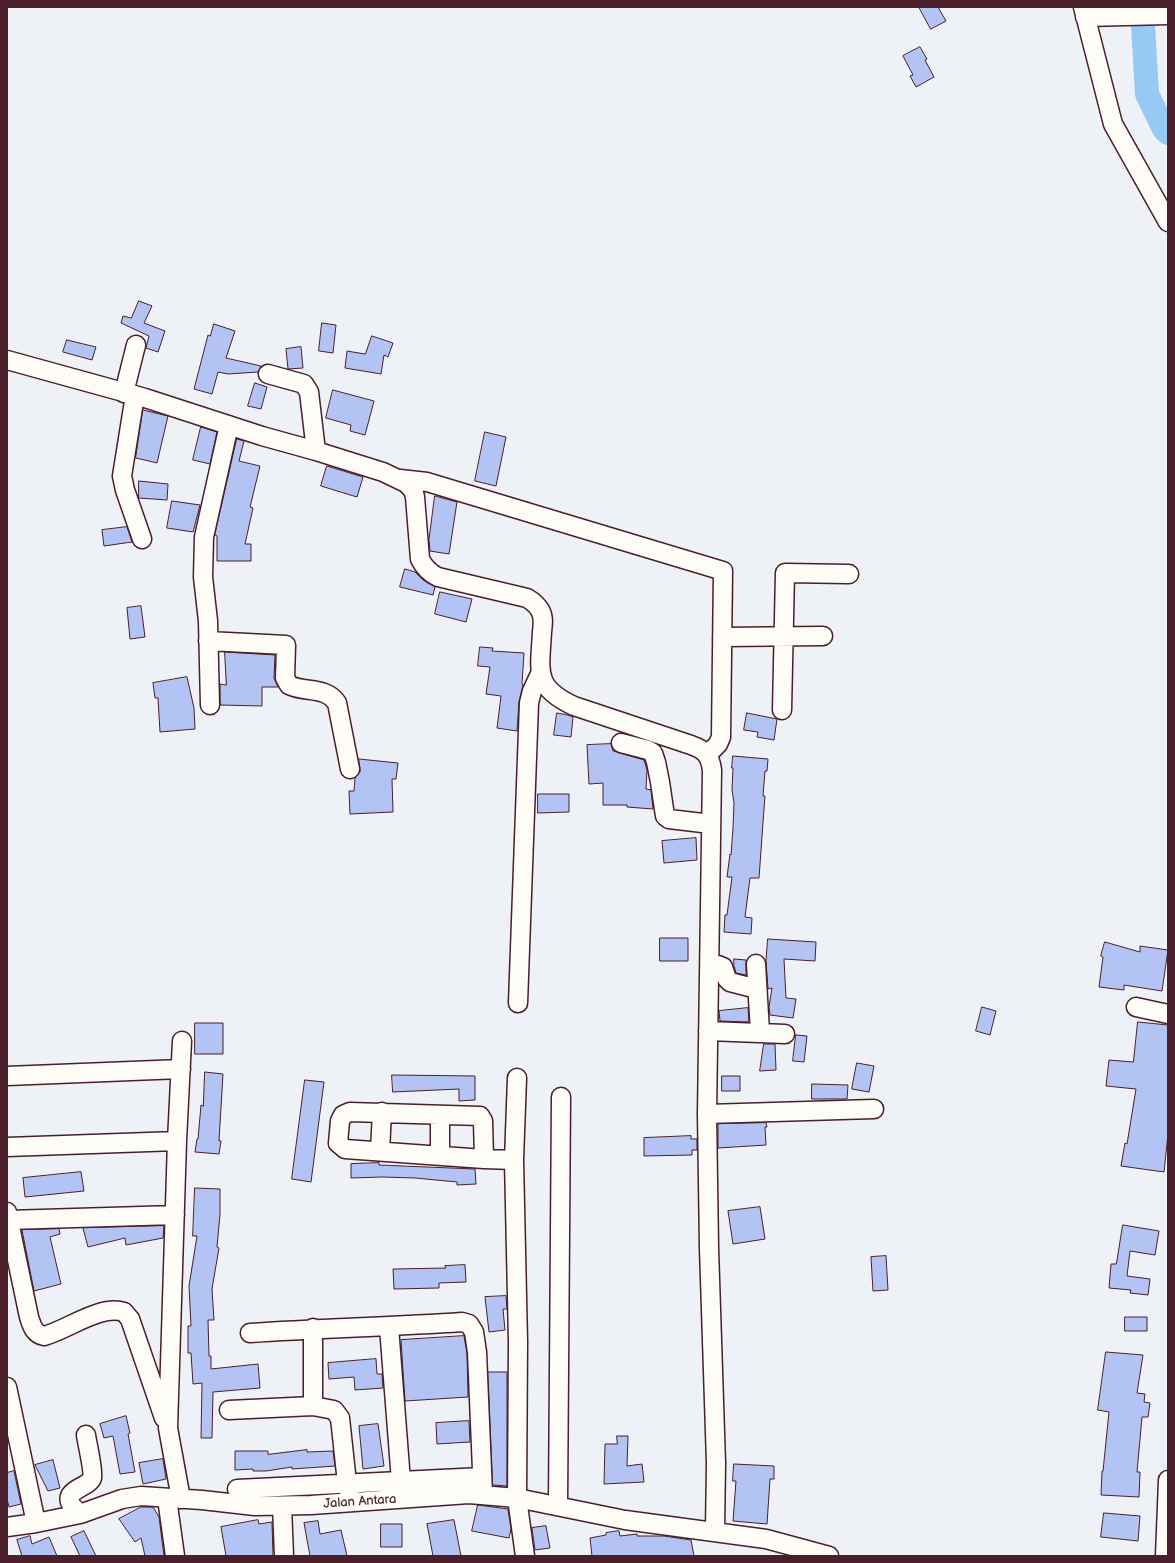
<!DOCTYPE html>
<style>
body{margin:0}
#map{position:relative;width:1175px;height:1563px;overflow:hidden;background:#eef1f6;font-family:"Balsamiq Sans",sans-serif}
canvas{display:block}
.frame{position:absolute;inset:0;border:8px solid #4a1f2b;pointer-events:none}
</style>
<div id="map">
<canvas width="1175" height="1563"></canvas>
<div class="frame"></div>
</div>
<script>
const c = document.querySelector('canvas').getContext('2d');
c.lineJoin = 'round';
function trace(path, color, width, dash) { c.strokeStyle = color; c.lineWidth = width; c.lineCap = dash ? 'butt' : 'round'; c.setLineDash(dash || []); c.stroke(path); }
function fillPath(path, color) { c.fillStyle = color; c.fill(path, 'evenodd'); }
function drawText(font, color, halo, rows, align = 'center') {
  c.font = font + ' "Balsamiq Sans",sans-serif'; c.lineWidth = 3.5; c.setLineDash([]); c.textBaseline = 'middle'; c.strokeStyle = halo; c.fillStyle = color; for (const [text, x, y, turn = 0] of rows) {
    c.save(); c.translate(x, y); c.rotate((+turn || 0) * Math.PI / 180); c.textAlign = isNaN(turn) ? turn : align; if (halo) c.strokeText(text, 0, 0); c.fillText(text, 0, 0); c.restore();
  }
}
trace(new Path2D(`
 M1142,7L1147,94L1164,129L1168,133`), '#96c9f3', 24);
const building = new Path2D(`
 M919,7H938L946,21L931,29Z
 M920,47L927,59L925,60L934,77L916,87L910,76L913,75L903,56Z
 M139,301L152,306L144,323L165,331L158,352L146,348L149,336L121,323L123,316L131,318Z
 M322,323L336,325L333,353L319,351Z
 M214,324L235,331L226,358L261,366L258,372L228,374L218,372L212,394L194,389L208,335L210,336Z
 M372,336L393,343L388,357L384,355L381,374L345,368L347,351L365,354Z
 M67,340L96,347L92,360L63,352Z
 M301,347L303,368L288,369L286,349Z
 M255,383L267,387L261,409L248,406Z
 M333,390L374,401L365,435L350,431L351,425L326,418Z
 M143,410L168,416L157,463L136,458Z
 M201,427L217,432L210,464L193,460Z
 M485,432L506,437L496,486L475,481Z
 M237,439L244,441L239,461L260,466L250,507L253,508L245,544H251V561H217V536L215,535Z
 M327,466L363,477L357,497L321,486Z
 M139,481L168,484L167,500L139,498Z
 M435,496L457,502L449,554L430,551L429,540Z
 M172,501L200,505L193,532L167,528Z
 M127,527L132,542L104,546L102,530Z
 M405,569L415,572L423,580L435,587L433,595L400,587Z
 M440,592L472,599L466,622L435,614Z
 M141,606L145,637L130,639L127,608Z
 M480,647L493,648L492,651L524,653L522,684L523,685L519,702L517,731L497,728L501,696L486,694L490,667L478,666Z
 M225,652L275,655L274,678L278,687H262V706L220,705V684L226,685Z
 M187,677L194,708L195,729L160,732L158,698H155L153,683Z
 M557,713L568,715L573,717L571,737L554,735Z
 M747,713L777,719L774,740L757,737L758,732L744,730Z
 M611,744L613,751L644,760L647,770L646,789L651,790L653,809L627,807V805H603V783L589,784L587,745Z
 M733,756L768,759L767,771H765L763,796H765L764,809L759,878H750L745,917L752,918L751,934L724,932L725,915H727L732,877H727L730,854L731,855L733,828L734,803L732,790L733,768H732Z
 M359,759L398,763L396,779H392L393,812L350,814L349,791H354L355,778L360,772Z
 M538,794H569V812L538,813Z
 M696,838L697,860L664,863L662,841Z
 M660,938H688V961H660Z
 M768,939L816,942L815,961L784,959L786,998L796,999L793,1018L770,1015L769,1007L772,988L768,989L766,961Z
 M1105,942L1140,952V946L1168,950L1162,991L1124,985V990L1099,987L1103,957L1101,956Z
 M734,959L746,960V975L736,973L734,966Z
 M982,1007L996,1011L990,1035L976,1031Z
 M748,1008L749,1022L720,1021L719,1011Z
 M1138,1022L1168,1025V1134L1164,1172L1121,1166L1125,1143L1127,1144L1136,1089L1106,1086L1109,1060L1133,1062Z
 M195,1023H223V1054H195Z
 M796,1035L807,1036L804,1062L793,1061Z
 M764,1044H775L776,1070L760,1071Z
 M857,1063L874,1066L869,1092L852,1089Z
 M205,1072L223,1074L219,1141H221L219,1154L195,1152L197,1139H198L201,1105L203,1106Z
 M392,1075L475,1076V1100L459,1101V1089L393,1092Z
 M722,1076H740V1091H722Z
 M305,1080L324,1082L311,1182L292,1179Z
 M812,1084L848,1085L847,1099H812Z
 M766,1123L767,1127H765L766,1145L718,1148V1124Z
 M691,1136V1139H697V1150H692V1155L644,1156V1138Z
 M379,1163V1165L475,1169L476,1184L457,1185V1182L415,1178L382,1177L351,1178V1164Z
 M81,1172L84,1191L25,1197L23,1178Z
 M195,1188L220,1189V1214L217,1247L219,1248L212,1289L214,1320H208L209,1356H211V1369L258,1364L260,1388L213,1392L212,1438H201L202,1383L193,1384L191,1353H188V1326H191L189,1286L197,1236H193Z
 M760,1207L765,1239L733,1244L728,1211Z
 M1123,1225L1159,1231L1155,1255L1130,1251L1127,1276L1150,1279L1148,1295L1130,1293L1131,1290L1109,1288L1111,1264H1116Z
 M164,1226L163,1238L126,1245L125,1238L88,1247L83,1228Z
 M59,1229L60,1234L50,1237L61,1284L34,1291L22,1230Z
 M886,1256L888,1290L873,1291L871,1257Z
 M465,1265L466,1282L439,1283V1288L394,1289L393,1269L446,1268L445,1266Z
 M506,1296L507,1309H503L505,1330L489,1332L485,1297Z
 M1125,1317H1147V1331H1125Z
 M464,1336L467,1353L468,1397L405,1401L401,1340Z
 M1106,1352L1143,1355L1137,1393L1145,1394L1144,1402L1150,1403L1148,1417H1142L1137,1472H1140L1139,1497L1101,1495L1102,1471H1103L1109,1412L1098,1410Z
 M376,1359L377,1374H382L383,1388L355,1390L354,1377L329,1379L328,1363Z
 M488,1372H507V1486L493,1485Z
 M126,1416L130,1433L128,1434L135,1472L120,1474L113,1436L104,1438L100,1424Z
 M469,1421L470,1442L437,1444L436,1423Z
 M378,1424L384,1466L363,1469L359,1426Z
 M617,1436H628L627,1466L642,1464L644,1482L604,1484L605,1444H617Z
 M307,1450V1452L333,1451L335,1466L292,1469V1467L266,1471H253V1469L235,1470V1451H268V1454Z
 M163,1459L166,1479L143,1484L139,1463Z
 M53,1460L60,1488L48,1491L35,1465Z
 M734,1464L774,1466V1479H770L767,1524L733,1521L736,1481H733Z
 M14,1471L21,1504L9,1507L7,1499V1473Z
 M478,1505L508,1509L511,1529L509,1538L472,1531Z
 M141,1507H153L159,1517L164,1556H145L141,1538L135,1542L119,1519Z
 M1104,1513L1140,1516L1138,1541L1101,1537Z
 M258,1520L259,1524L272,1522L273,1556H226L221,1527Z
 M454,1520L461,1556H433L427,1524Z
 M318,1521L320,1534L341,1530L347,1556H310L304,1523Z
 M381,1524H402V1547H381Z
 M546,1526L550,1548L535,1550L532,1528Z
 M84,1531L96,1556H80L71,1537Z
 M619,1531L620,1536L637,1534V1536H664L691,1540L694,1556H592L590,1538L606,1535V1533Z
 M30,1536L32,1544L49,1537L57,1556H22L17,1540Z`);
fillPath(building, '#b3c3f3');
trace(building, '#4a1f2b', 1);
const minor = new Path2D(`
 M1083,7L1113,124L1168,222
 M1085,17L1168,15
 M7,360L145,398L262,436L316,451L383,472L406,483L413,490L415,497L420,559C424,567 429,573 438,577L527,598C532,601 537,605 540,610C544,617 543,624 542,632C540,671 533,687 574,706L691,745C705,750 710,755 712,770L707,1114L709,1248L716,1463L715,1531
 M268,374L304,384L309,392L316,451
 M124,393L136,345
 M135,395L122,476L125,490L142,539
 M400,479L427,482L723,571L721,737L718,744L707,755
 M722,637L823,636
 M208,641L286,645L285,678L289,685C305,693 326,686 337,703L350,769
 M210,705L208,621L203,577L204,537L229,425
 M782,710L785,573L849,574
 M621,743L648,750L653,753L656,762L660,782L665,816L669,819L711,824
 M756,964L760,1032
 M710,965H718L723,967L727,979L730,982L757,989
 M518,1003L529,703L532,691L540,674
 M1136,1007L1168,1014
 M708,1031L785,1034
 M7,1076L181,1069
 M517,1078L514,1160L518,1342L517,1498L525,1556
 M707,1114L874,1109
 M440,1115V1156
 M7,1147L177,1141
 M380,1151L382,1112
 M484,1159L483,1121L480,1116L350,1112L343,1115L340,1121L338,1143L345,1149L484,1159L514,1160
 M7,1212L29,1317C32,1326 34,1334 44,1336C67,1330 101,1304 124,1312L130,1319L164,1418
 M8,1220L175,1215
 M389,1327L401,1481
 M313,1328V1406L334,1410L340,1418L347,1483L350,1495
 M250,1333C320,1328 391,1327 462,1322L469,1324L474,1332L477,1352L483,1494
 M7,1387L36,1523
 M229,1410L313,1406
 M237,1489L482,1477
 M167,1498L175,1556
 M181,1499L168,1428L177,1141L182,1041
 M558,1505L561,1097
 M282,1506L284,1556
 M80,1514C77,1511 71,1506 70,1502C66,1489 89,1487 92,1478C94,1471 87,1443 86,1435
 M7,1527L36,1523L80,1514L122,1499L141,1496L202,1500L255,1506L311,1505L469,1494L517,1498L625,1520L766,1539L829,1556
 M1165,1556L1168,1480`);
trace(minor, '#4a1f2b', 21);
trace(minor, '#fdfcf7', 18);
drawText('13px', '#4a1f2b', '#fdfcf7', [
 ["Jalan Antara",360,1502,-4]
]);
</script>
